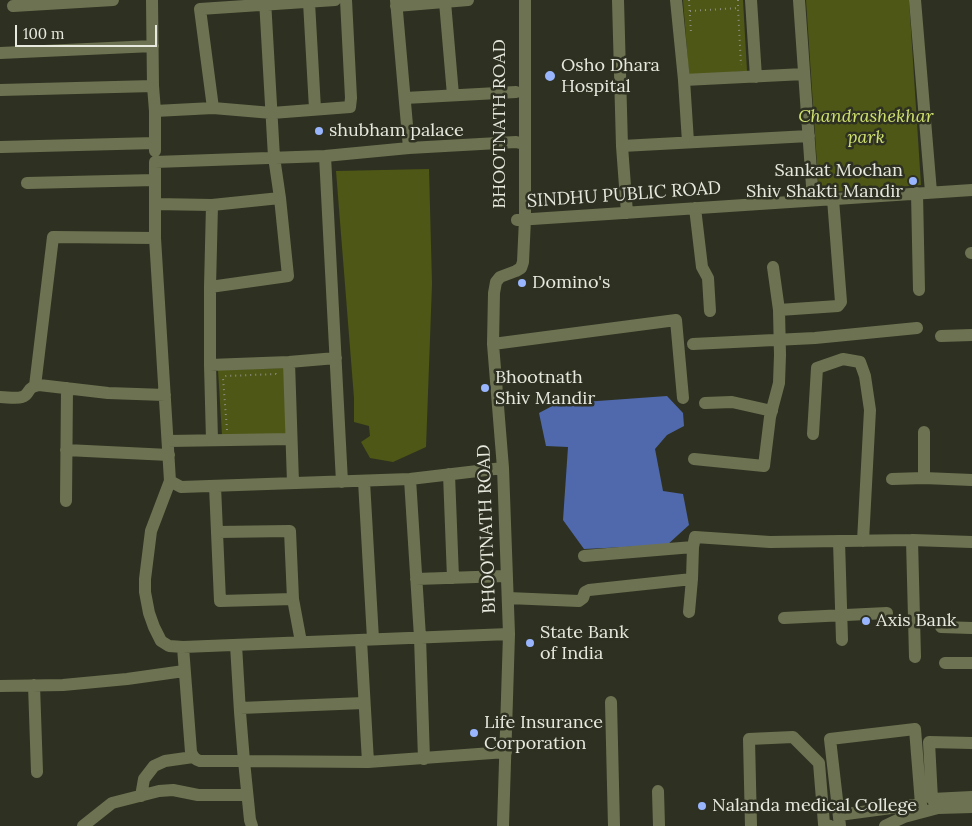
<!DOCTYPE html>
<style>
body{margin:0}
#map{position:relative;width:972px;height:826px;overflow:hidden;background:#2e3121;font-family:Lora,serif}
canvas{display:block}
.scale{position:absolute;left:15px;top:25px;width:142px;height:22px;box-sizing:border-box;border:2px solid #e7e9df;border-top:0;padding-left:6px;font-size:15px;line-height:18px;white-space:nowrap;color:#e7e9df;-webkit-text-stroke:4px #2e3121;paint-order:stroke}
</style>
<div id="map">
<canvas width="972" height="826"></canvas>
<div class="scale">100 m</div>
</div>
<script>
const c = document.querySelector('canvas').getContext('2d');
c.lineJoin = 'round';
function fillPath(path, color) { c.fillStyle = color; c.fill(path, 'evenodd'); }
function trace(path, color, width, dash) { c.strokeStyle = color; c.lineWidth = width; c.lineCap = dash ? 'butt' : 'round'; c.setLineDash(dash || []); c.stroke(path); }
function drawText(font, color, halo, rows, align = 'center') {
  c.font = font + ' Lora,serif'; c.lineWidth = 5; c.setLineDash([]); c.textBaseline = 'middle'; c.strokeStyle = halo; c.fillStyle = color; for (const [text, x, y, turn = 0] of rows) {
    c.save(); c.translate(x, y); c.rotate((+turn || 0) * Math.PI / 180); c.textAlign = isNaN(turn) ? turn : align; if (halo) c.strokeText(text, 0, 0); c.fillText(text, 0, 0); c.restore();
  }
}
fillPath(new Path2D(`
 M683,0H743L747,71L689,75Z
 M806,0H909L921,185L819,193Z
 M429,169L432,284L426,447L393,462L370,458L361,442L370,436L369,426L354,422V398L336,171Z
 M284,368L286,435H222L218,370Z`), '#4f5716');
fillPath(new Path2D(`
 M667,396L683,413L684,426L667,435L655,449L663,491L683,494L689,525L667,545L584,549L563,520L568,447L546,446L539,413L556,404Z`), '#5069ac');
trace(new Path2D(`
 M689,0L691,33
 M738,0V8
 M690,11L738,8L741,65
 M227,430L223,378L226,376L276,374L278,376`), '#8b8d80', 2, [1, 4]);
trace(new Path2D(`
 M152,0L153,86L155,111L213,108L200,9L335,0
 M265,0L274,157L280,198L212,205L210,287V365L289,362L336,358
 M396,0L409,148
 M618,0L622,146L627,213
 M676,0L684,80L804,74
 M751,0L756,77
 M799,0L813,200
 M915,0L931,192
 M309,2L315,109
 M445,2L453,95
 M13,6L113,0
 M396,6L468,0
 M0,53L153,46
 M684,80L688,142
 M0,90L153,86
 M405,98L516,92
 M213,108L272,113L350,107L351,98L346,0
 M155,111V151
 M622,146L809,136
 M1,147L155,143
 M325,156L342,482
 M27,183L155,180
 M917,193L919,290
 M155,204L212,205
 M695,208L702,267L708,278L710,311
 M517,220L972,190
 M971,253H972
 M210,287L288,276L280,198
 M779,310L838,306L841,302L833,199
 M941,336L972,335
 M493,344L676,320L683,398
 M693,344L815,338L917,328
 M289,362L293,483
 M210,365L212,440
 M35,386L53,237L155,238
 M0,397C7,397 16,399 22,397C30,395 26,387 39,385L108,393L165,395
 M705,403L732,402L772,411
 M924,432V478L972,480
 M813,434L817,368L843,359L860,362L865,376L870,410L863,541
 M168,441L291,439
 M66,450L169,455
 M694,459L764,466L770,417L779,383L780,355L779,310L773,267
 M503,468L410,479L181,487L170,481L155,238V162L325,156L409,148L516,142L524,144
 M449,474L453,578
 M410,479L420,637L424,759
 M892,479L924,478
 M170,481L151,531L145,579V592L149,613L154,627L161,641L169,646L183,647L509,634
 M364,481L373,639
 M215,486L220,601L293,599L301,642
 M66,501L67,388
 M217,532L290,531L293,599
 M912,540L915,657
 M839,541L842,640
 M584,556L693,547
 M416,579L506,576
 M508,598L579,601L583,598L585,592L589,590L692,579
 M689,612L692,579L693,547L695,537L770,542L912,540L972,542
 M784,618L887,613
 M941,627L972,628
 M361,640L368,762L506,752
 M236,645L240,712L244,761L368,762
 M183,647L191,752C193,757 195,760 200,761H244L250,820L252,826
 M945,663H972
 M34,685L37,772
 M0,686L63,685L127,679L184,671
 M611,702L614,826
 M240,708L364,703
 M972,743L929,742L932,799L972,797
 M658,791L659,826
 M141,796L144,779L154,766L165,761L193,757
 M839,815L921,804L915,729L830,739L840,826
 M83,826L112,803L159,791L173,790L198,795H247
 M503,826L509,634L503,468L493,344L494,293L496,282L500,277L516,271L521,268L523,262L525,219V0
 M751,826L749,739L793,737L819,763L824,824L830,826
 M885,826L904,817L938,808L972,807`), '#6d7352', 12);
for (const [x, y, r, color] of [
 [550,76,6,"#98b5fd"],
 [319,131,5,"#98b5fd"],
 [913,181,5,"#98b5fd"],
 [522,283,5,"#98b5fd"],
 [485,388,5,"#98b5fd"],
 [866,621,5,"#98b5fd"],
 [530,643,5,"#98b5fd"],
 [474,733,5,"#98b5fd"],
 [702,806,5,"#98b5fd"]
]) { const dot = new Path2D(); dot.arc(x, y, r, 0, 2 * Math.PI); c.fillStyle = color; c.fill(dot); trace(dot, '#2e3121', 2); }
drawText('18px', '#e7e9df', '#2e3121', [
 ["Osho Dhara",561,66],
 ["Hospital",561,87],
 ["shubham palace",329,131],
 ["Sankat Mochan",903,171,"right"],
 ["Shiv Shakti Mandir",903,192,"right"],
 ["Domino's",532,283],
 ["Bhootnath",495,378],
 ["Shiv Mandir",495,399],
 ["Axis Bank",876,621],
 ["State Bank",540,633],
 ["of India",540,654],
 ["Life Insurance",484,723],
 ["Corporation",484,744],
 ["Nalanda medical College",712,806]
], 'left');
drawText('italic 18px', '#d1e170', '#2e3121', [
 ["Chandrashekhar",866,117],
 ["park",866,138]
]);
drawText('18px', '#e7e9df', '#2e3121', [
 ["BHOOTNATH ROAD",500,124,-90],
 ["SINDHU PUBLIC ROAD",624,195,-4],
 ["BHOOTNATH ROAD",487,529,-92]
]);
</script>
